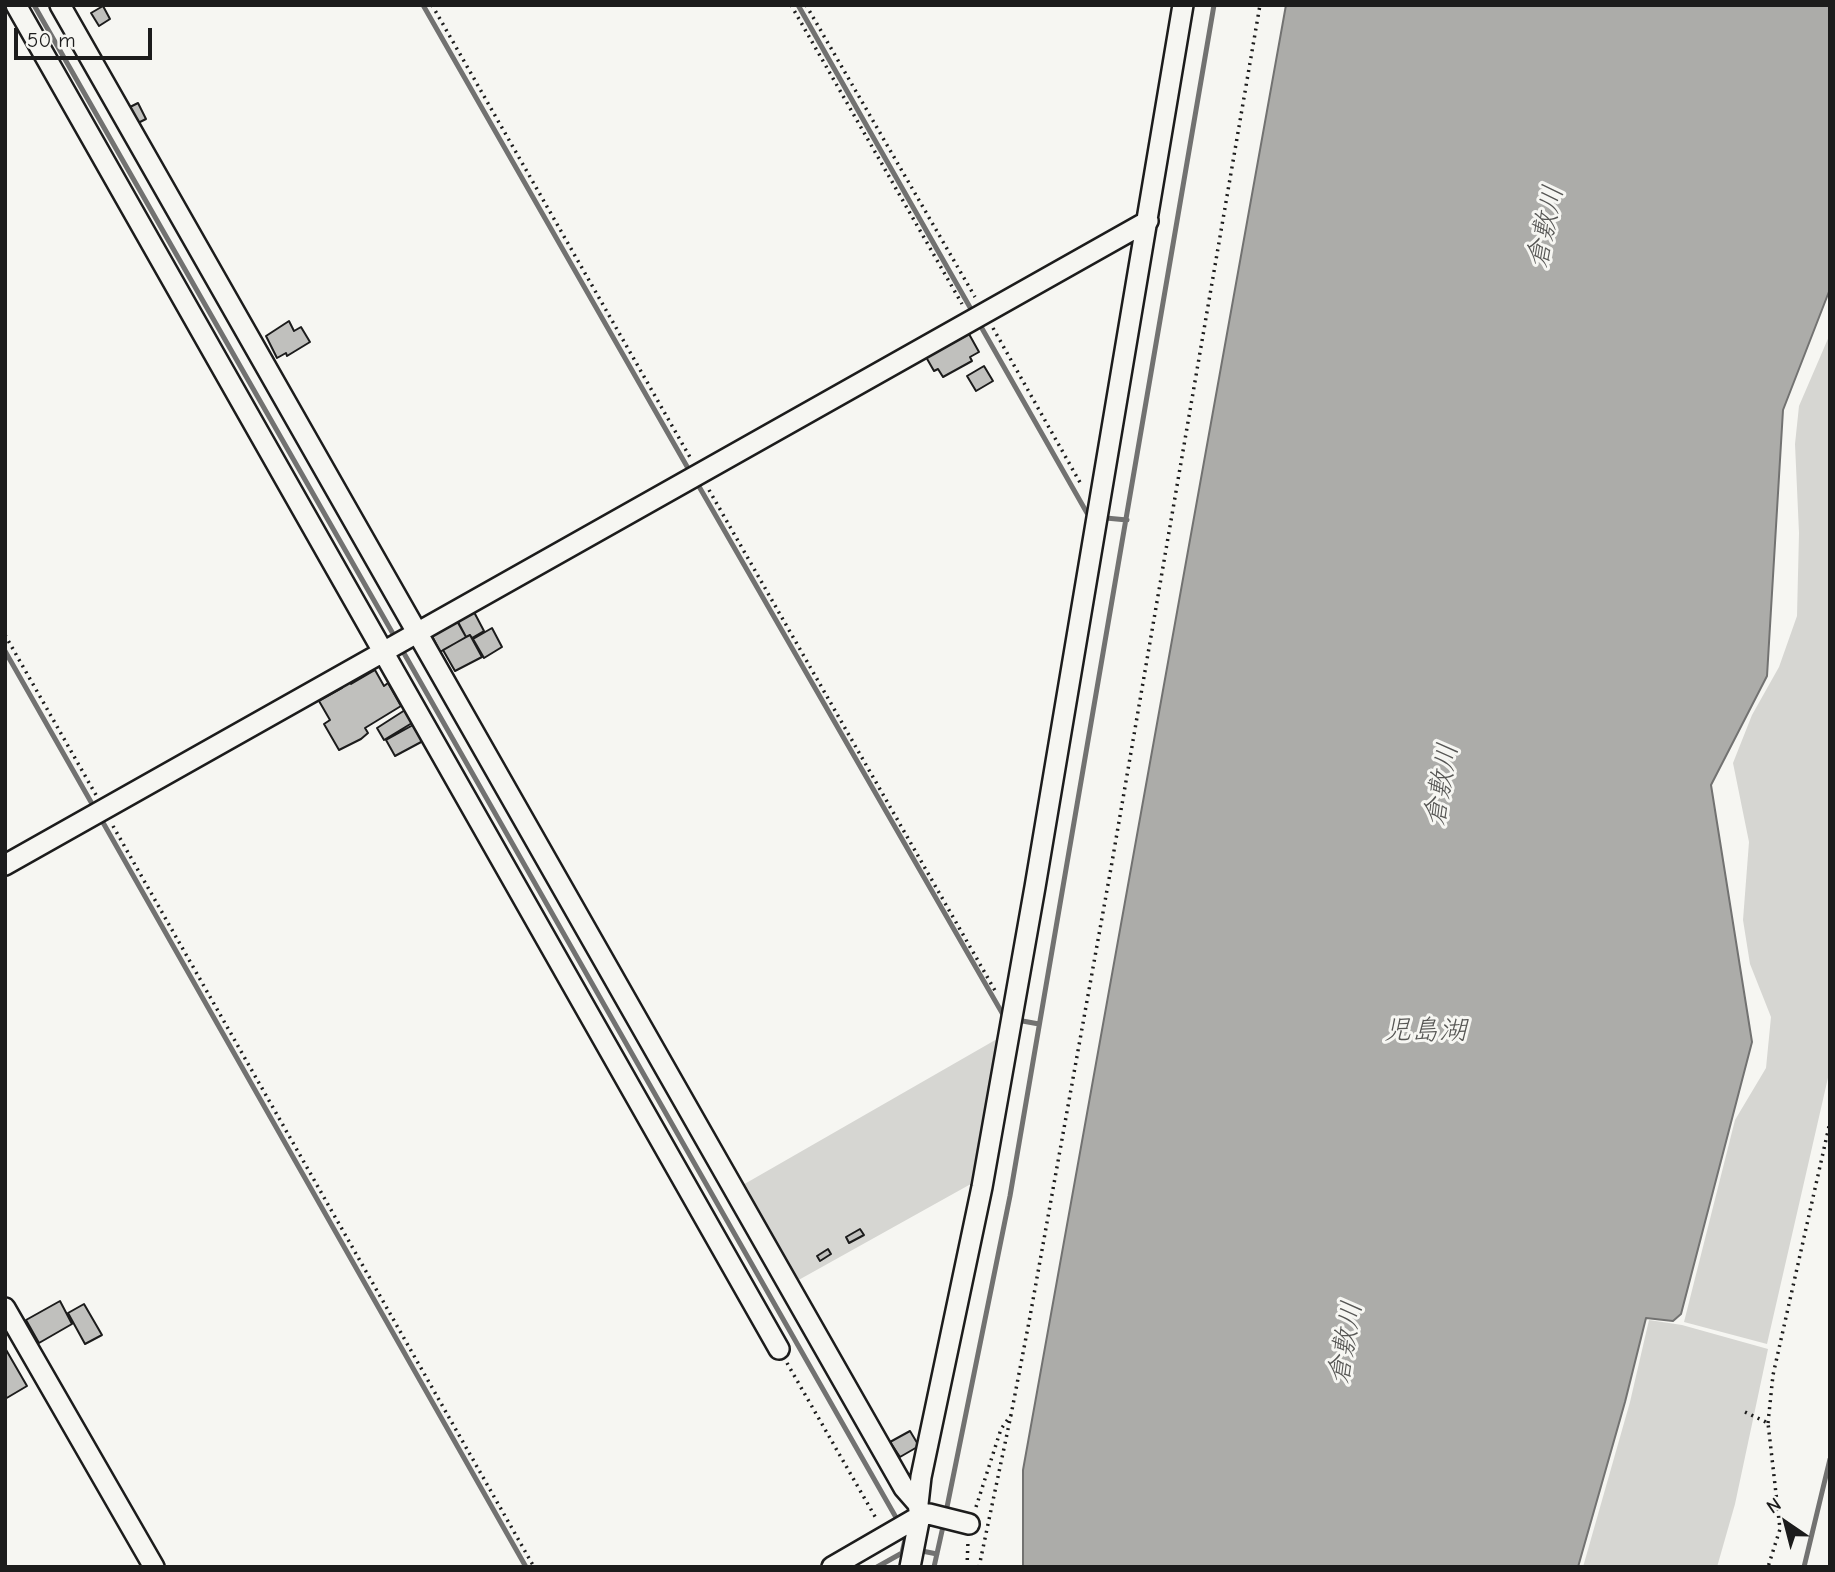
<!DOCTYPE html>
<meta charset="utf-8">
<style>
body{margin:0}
#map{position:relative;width:1835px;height:1572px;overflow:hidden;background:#f6f6f2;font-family:"Comic Neue",sans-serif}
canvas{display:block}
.frame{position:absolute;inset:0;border:7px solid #1c1c1c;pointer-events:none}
.north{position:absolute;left:1751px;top:1488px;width:70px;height:70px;-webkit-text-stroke:5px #f6f6f2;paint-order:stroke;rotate:325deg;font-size:19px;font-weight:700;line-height:28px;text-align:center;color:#1c1c1c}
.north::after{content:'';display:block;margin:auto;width:24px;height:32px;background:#1c1c1c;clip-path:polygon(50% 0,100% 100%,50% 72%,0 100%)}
.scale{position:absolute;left:14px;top:28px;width:138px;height:32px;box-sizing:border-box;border:4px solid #1c1c1c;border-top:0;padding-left:9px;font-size:21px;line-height:24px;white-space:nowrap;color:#1c1c1c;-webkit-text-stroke:5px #f6f6f2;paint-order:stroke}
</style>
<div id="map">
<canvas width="1835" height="1572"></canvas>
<div class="frame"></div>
<div class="north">N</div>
<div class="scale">50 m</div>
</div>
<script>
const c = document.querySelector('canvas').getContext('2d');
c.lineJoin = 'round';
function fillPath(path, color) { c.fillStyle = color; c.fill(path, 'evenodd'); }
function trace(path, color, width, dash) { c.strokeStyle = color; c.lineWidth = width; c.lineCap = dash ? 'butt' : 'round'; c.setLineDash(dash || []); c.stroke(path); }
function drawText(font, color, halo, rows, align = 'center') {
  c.font = font + ' "Comic Neue","Klee One",sans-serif'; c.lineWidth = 6; c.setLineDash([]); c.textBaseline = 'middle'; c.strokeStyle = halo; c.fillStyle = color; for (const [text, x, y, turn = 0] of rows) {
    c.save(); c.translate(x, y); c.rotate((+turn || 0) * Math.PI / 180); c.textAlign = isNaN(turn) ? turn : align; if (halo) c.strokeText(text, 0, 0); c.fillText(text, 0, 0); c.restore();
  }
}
fillPath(new Path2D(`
 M1830,334V1069L1767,1344L1684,1322L1735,1120L1766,1068L1771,1017L1750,964L1743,920L1749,842L1733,763L1752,715L1779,667L1797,616L1799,533L1795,444L1799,406Z
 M1004,1035L978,1180L795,1282L741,1186Z
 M1649,1320L1682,1325L1768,1349L1735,1504L1717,1567H1583L1630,1402Z`), '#d6d6d2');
const water = new Path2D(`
 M1286,5H1830V289L1783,410L1767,676L1711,785L1752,1042L1681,1314L1673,1321L1646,1318L1625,1402L1578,1567H1023V1470Z`);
fillPath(water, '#acaca9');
trace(water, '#727271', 2);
trace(new Path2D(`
 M34,5L396,639
 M423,5L689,470
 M798,5L1087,513L1091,515
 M697,483L1005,1018
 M1106,518L1127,520
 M401,648L906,1535L902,1553L877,1567
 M5,651L91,802
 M101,819L526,1567
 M1017,1020L1039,1024
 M946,1512L1010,1196L1214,5
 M917,1550L937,1554
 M934,1567L944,1522
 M1804,1567L1830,1459`), '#727271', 5);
const building = new Path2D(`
 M103,6L110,19L99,26L91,13Z
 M138,103L146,119L134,125L126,109Z
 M289,321L294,331L301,327L310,342L287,356L286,353L277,358L266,336Z
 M969,334L979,352L970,357L972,361L943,377L938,369L934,371L926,357Z
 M984,366L993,381L976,391L967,376Z
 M474,612L484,631L472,638L470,635L466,637L457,621Z
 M457,620L466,637L440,652L432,636Z
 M492,628L502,647L484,658L473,639Z
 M470,635L482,657L455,671L443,650Z
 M375,670L384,686L388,683L401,706L365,728L368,733L361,739L339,750L324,724L330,720L319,701L342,688L341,686L350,681L351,684Z
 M405,710L412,723L384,740L377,728Z
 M413,725L423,741L395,756L386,740Z
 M860,1229L864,1235L849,1243L846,1237Z
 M828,1249L831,1254L820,1261L817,1256Z
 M60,1301L72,1324L39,1343L26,1320Z
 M84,1304L102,1335L85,1344L68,1313Z
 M5,1348L27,1386L5,1399Z
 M910,1431L919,1446L900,1457L890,1442Z`);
fillPath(building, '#c0c0bd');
trace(building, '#1c1c1c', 2);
const minor = new Path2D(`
 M16,5L779,1349
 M60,5L904,1488L918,1504L920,1516L910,1567
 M5,865L1148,221
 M5,1308L154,1567
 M918,1504L921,1477L982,1187L1035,887L1183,5
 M832,1567L920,1516L929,1514L969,1524`);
trace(minor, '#1c1c1c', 24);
trace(new Path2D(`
 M432,5L691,459
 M791,5L962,304
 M806,5L975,297
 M993,328L1082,486
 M709,490L997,994
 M5,635L96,795
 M113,826L534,1567
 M787,1363L877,1520
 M1745,1412L1768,1423L1780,1529L1768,1567
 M1768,1423L1773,1375L1830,1122
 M976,1507L1001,1429L1011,1415L1029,1322L1111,868L1260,5
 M967,1567L968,1541
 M979,1567L1011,1415`), '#1c1c1c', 3.5, [2, 5]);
trace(minor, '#f6f6f2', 19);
drawText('italic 28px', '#565654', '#f6f6f2', [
 ["倉敷川",1546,227,-78],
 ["倉敷川",1442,785,-80],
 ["児島湖",1425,1031],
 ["倉敷川",1346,1343,-80]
]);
</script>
